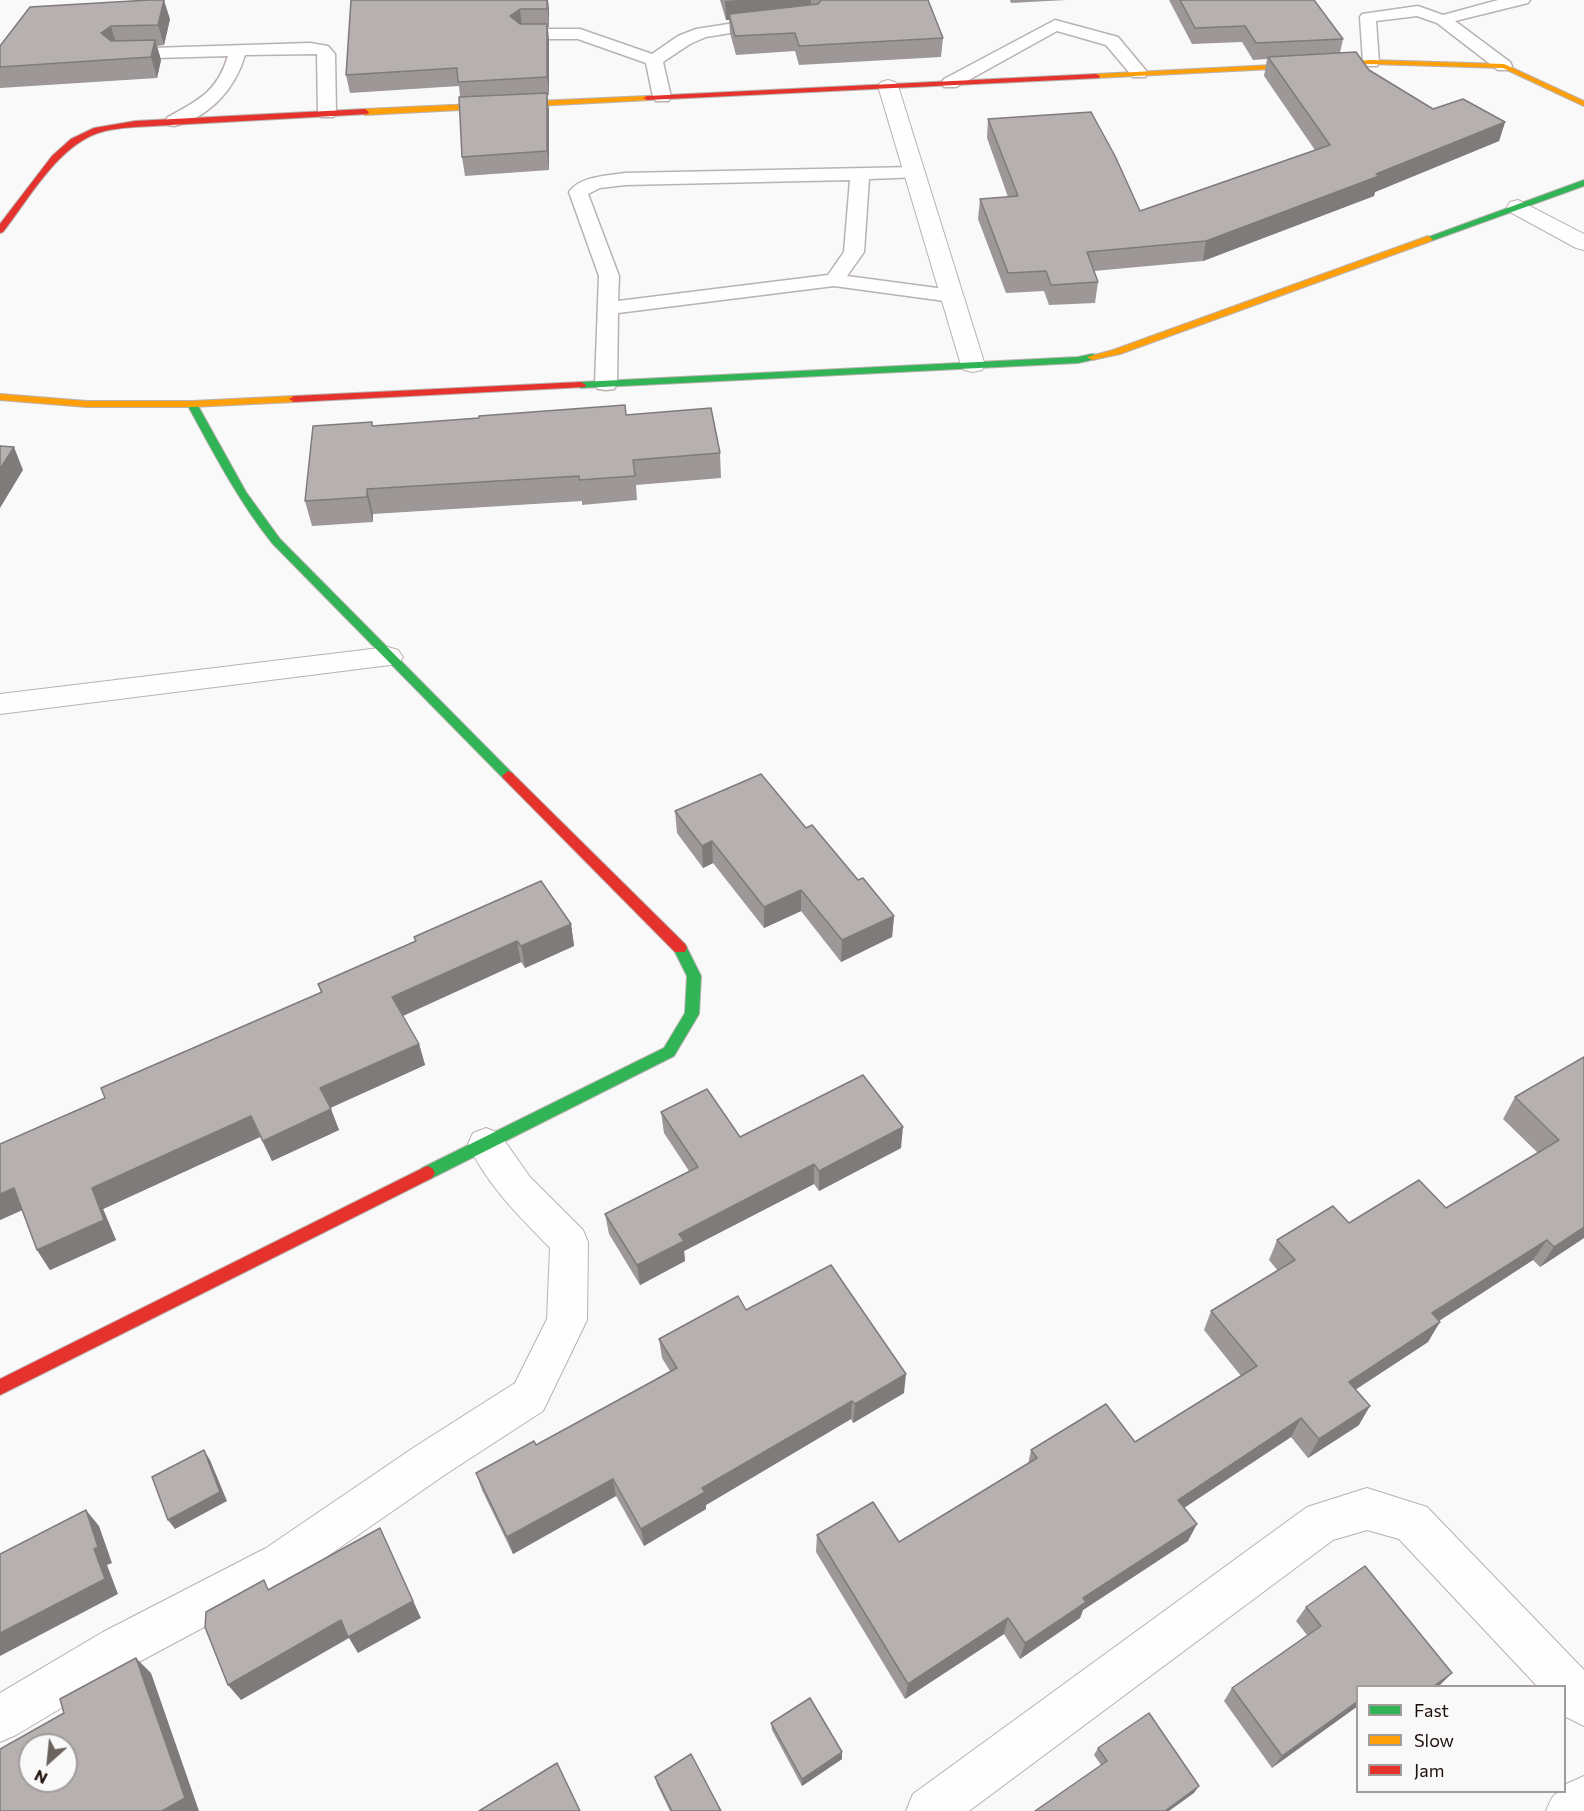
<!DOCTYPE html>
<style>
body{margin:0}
#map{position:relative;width:1584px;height:1811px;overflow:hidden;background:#f9f9f9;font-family:Commissioner,sans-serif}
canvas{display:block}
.legend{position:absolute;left:1356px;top:1685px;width:210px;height:108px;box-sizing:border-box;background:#f9f9f9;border:2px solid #a19c9a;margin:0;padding:8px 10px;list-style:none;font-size:18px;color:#1e110b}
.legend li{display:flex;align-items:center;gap:12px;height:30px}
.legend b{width:30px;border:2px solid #a19c9a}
.north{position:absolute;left:18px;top:1733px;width:60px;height:60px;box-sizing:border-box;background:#f9f9f9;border:2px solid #a19c9a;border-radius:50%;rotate:207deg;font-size:16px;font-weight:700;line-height:24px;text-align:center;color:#1e110b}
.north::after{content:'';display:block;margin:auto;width:21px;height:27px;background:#6b625e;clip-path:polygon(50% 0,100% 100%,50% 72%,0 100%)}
</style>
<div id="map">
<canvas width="1584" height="1811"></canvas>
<ul class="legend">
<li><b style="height:8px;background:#30b455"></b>Fast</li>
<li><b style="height:8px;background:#ff9f0a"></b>Slow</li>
<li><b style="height:8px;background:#e5322d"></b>Jam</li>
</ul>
<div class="north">N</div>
</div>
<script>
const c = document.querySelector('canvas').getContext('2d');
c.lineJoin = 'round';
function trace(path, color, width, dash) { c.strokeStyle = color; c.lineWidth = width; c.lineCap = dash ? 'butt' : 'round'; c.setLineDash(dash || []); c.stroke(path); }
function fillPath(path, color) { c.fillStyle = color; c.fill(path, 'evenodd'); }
const lane = new Path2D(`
 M1498,0H1530L1528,3L1455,21L1510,62L1512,66L1510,70H1498L1437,23L1417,16L1376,21L1379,62L1377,66H1365L1363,62L1360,17L1362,14L1418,6L1443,15Z
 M767,18L773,20L775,23L773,26L706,37L690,44L663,62L671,97L668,101H656L653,97L646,63L578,39H522L514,34L522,29H580L652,54L678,36L696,29Z
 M1055,20L1118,37L1148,73L1145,77H1133L1106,45L1057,31L956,87H944L941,83L944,79Z
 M310,43L328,46L335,54L336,113L333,117H321L318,113L317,54L245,55C235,89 210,117 174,126L168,125L165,121L168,117C199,100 217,92 228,56L120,59L112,54L120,49Z
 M914,167L921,169L923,173L921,177L869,179L864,252L847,276L952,290L959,292L962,296L959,300L952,302L834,286L618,313L617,384L614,389L606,390L598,389L595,384L599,276L569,192C580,176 607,176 625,173ZM850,180L844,252L828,275L618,301L619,276L588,194L600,188L625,185Z`);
const street = new Path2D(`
 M888,80L895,82L898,86L985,365L982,370L973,372L964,370L961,365L878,86L881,82Z
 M1518,200L1584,234V250L1576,248L1510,212L1507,207L1510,202Z
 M388,647L398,650L403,657L398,664L0,714V694Z
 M486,1128L499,1133L530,1177L583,1230L588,1242L587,1320L543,1411L446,1474L296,1578L135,1664L16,1735L0,1742V1693L103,1632L266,1548L416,1446L515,1383L547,1319L550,1248C519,1216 487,1185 468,1144L473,1133Z
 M1367,1488L1427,1507L1584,1670V1726L1564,1716V1686H1537L1399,1539L1367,1530L1333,1540L969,1811H906L913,1794L1307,1507Z
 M1584,1776V1811H1546C1551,1800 1552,1792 1564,1792V1785Z`);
const fast = new Path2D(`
 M1584,180V186L1431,241L1423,239Z
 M1092,354L1096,355V359L1078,363L581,388L576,385L581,382L1078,357Z
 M192,401L197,404L246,492L280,539L512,773L514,776L512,779H504L272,543C238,500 213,452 187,404Z
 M680,943L685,944L701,976L699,1014L674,1056L432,1178L427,1180L422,1178L419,1173L422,1168L664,1048L685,1013L687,976L673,948L675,944Z`);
const slow = new Path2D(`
 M1371,60L1504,64L1584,101V106L1503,68L1371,64L1096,78L1092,76L1096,74Z
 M647,96L651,98L650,100L365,115L361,112L365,109Z
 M1428,236L1433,239L1431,241L1120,354L1092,360L1087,357L1113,350Z
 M0,394L87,401H192L294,396L299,399L294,402L192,407H87L0,400Z`);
const jam = new Path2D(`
 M1096,74L1100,76L1099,78L647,100L643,98L647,96Z
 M365,109L369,112L368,114L135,127C123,128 110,129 98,133C57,147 29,199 3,232L0,233V224L52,156L71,139L94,128L135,121Z
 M581,382L586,385L585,387L294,402L289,399L294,396Z
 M508,771L512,773L685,944L687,948L685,952H675L504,779L502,776Z
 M427,1166L432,1168L435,1173L432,1178L0,1395V1379Z`);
trace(lane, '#b9b2af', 3);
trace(street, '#b9b2af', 2);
trace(fast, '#b9b2af', 2);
trace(slow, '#b9b2af', 2);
trace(jam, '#b9b2af', 2);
fillPath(lane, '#fefefe');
fillPath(street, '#fefefe');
fillPath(fast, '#30b455');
fillPath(slow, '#ff9f0a');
fillPath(jam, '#e5322d');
fillPath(new Path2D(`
 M351,0L549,8V27H548L549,41V95H547L549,111V170L465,176L462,157L460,97L459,86L350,93L346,75Z
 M720,0H928L943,38L941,57L799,65L795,51L736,55L730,33L729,20H726Z
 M1010,0H1066L1011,3Z
 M1169,0H1314L1343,39L1340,53L1433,109L1505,122L1499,141L1375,192L1374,196L1203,261L1094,271L1098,282L1095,303L1049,305L1044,291L1006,293L978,219L980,199L1008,197L987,138L988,119L1140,211L1315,150L1264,76L1267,59L1253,60L1242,42L1192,44Z
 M30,7L170,19L164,45L157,46L161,60L157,78L0,88V46Z
 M626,415L720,453L721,478L636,485L637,500L582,505V501L373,514V522L312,526L305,501L373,426Z
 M675,811L806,828L894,916L892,937L841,962L801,911L764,928L713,863L703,868L677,833Z
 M571,924L574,946L525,968L521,962L403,1016L419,1044L425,1065L330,1108L339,1130L272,1161L260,1137L103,1209L116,1240L50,1270L37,1250L22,1210L0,1220V1144L105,1098L321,993L318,984L415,941L414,937Z
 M1584,1057V1238L1540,1267L1533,1260L1439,1321L1428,1342L1355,1390L1359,1425L1308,1458L1291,1437L1184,1508L1188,1541L1083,1610L1080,1618L1020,1659L1004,1634L905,1699L816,1552L817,1535L899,1542L1028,1464L1031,1450L1135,1442L1241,1376L1204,1330L1211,1311L1278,1271L1269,1260L1277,1240L1349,1223L1446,1208L1538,1153L1503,1119L1515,1097Z
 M661,1112L740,1137L901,1148L819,1191L814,1184L684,1251L685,1261L640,1285L609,1234L605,1214L689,1171L664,1133Z
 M746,1310L904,1393L853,1423L851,1419L706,1505V1509L644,1546L616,1496L513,1554L482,1490L476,1473L536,1445L670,1371L662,1358L659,1339Z
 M1365,1566L1358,1686L1272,1768L1224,1701L1232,1688L1307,1635L1296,1621L1306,1607Z
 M771,1723L842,1752V1759L802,1786L772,1730Z
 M1098,1748L1194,1793L1101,1765L1094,1755Z
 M655,1777L721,1811H670L657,1784Z`), '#9d9797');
fillPath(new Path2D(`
 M164,0L170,19L164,45L158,25Z
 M547,0H548L549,8V27Z
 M738,0H811V10L729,14V20H726L725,1Z
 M520,9L522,27L510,16Z
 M547,24L549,41V95L547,77Z
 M111,26L117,47L101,33Z
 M155,40L161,60L157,78L151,57Z
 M547,93L549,111V170L547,151Z
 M1505,122L1499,141L1375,192L1374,196L1203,261L1206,241Z
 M14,447L23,470L0,508V469Z
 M367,489L373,514V522L367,497Z
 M712,841L713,863L703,868L702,846Z
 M801,890V911L764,928V907Z
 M894,916L892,937L841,962L842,940Z
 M571,924L574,946L525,968L521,946Z
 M517,941L521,962L398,1018L392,997Z
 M419,1044L425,1065L328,1109L320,1088Z
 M331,1109L339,1130L272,1161L263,1141Z
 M251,1116L260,1137L103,1209L116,1240L50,1270L37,1250L92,1188Z
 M903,1127L901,1148L819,1191V1171Z
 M814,1164V1184L684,1251L685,1261L640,1285L637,1265L679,1234Z
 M14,1188L27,1208L0,1220V1194Z
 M1584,1227V1238L1540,1267L1554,1247Z
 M1547,1240L1533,1260L1420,1333L1432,1313Z
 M1440,1322L1428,1342L1338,1401L1349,1382Z
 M906,1374L904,1393L853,1423L855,1404Z
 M852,1401L851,1419L706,1505V1509L644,1546L641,1529L702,1488Z
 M1370,1406L1359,1425L1308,1458L1319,1439Z
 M1301,1418L1291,1437L1170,1517L1178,1500Z
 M204,1450L210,1460L227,1501L175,1529L168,1520Z
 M613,1479L616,1496L513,1554L507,1537Z
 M86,1510L99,1526L112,1563L107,1565L118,1594L0,1656V1633L94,1549Z
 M1197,1524L1188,1541L1083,1610L1080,1618L1020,1659L1025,1643L1083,1598Z
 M380,1528L421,1618L358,1653L349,1638L241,1700L228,1685Z
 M1008,1618L1004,1634L905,1699L908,1684Z
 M136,1658L151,1673L199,1811H162Z
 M1452,1673L1439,1686H1434Z
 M1358,1701V1706L1272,1768L1282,1756Z
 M842,1752V1759L802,1786V1779Z
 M1199,1786L1194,1793L1169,1811H1165Z`), '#807b7b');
const building = new Path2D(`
 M149,0H164L158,25L111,26L101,33L111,41L155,40L151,57L0,67V46L30,7Z
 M351,0H547V9H520L510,16L520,24H547V77L458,82L457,68L346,75Z
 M821,0H928L943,38L799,46L795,33L735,36L729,14L818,4Z
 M1180,0H1314L1343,39L1256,43L1245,26L1195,28Z
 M1356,52L1369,70L1433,109L1463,99L1505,122L1376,174L1379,176L1206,241L1087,252L1098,282L1051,285L1046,271L1008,273L980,199L1018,196L988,119L1091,112L1115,156L1140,211L1330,145L1268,57Z
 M547,93V151L462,157L459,97Z
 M625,405L626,415L711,408L720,453L633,460L635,476L579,480V476L367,489V497L305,501L313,426L372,422V426L479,418V416Z
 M0,446L14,447L0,469Z
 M761,774L806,828L812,825L858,880L863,878L894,916L842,940L801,890L764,907L712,841L702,846L675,811Z
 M541,881L571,924L521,946L517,941L392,997L419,1044L320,1088L331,1109L263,1141L251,1116L92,1188L104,1220L37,1250L14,1188L0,1194V1144L105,1098L101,1088L322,992L318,984L416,941L414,937Z
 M1584,1057V1227L1554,1247L1547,1240L1432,1313L1440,1322L1349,1382L1370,1406L1319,1439L1301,1418L1178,1500L1197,1524L1083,1598L1086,1602L1025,1643L1008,1618L908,1684L817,1535L873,1502L899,1542L1037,1458L1031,1450L1106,1404L1135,1442L1257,1366L1211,1311L1295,1260L1277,1240L1333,1206L1349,1223L1419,1180L1446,1208L1559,1140L1515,1097Z
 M863,1075L903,1127L819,1171L814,1164L679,1234L684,1241L637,1265L605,1214L698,1167L661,1112L707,1089L740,1137Z
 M831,1265L906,1374L855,1404L852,1401L702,1488L705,1492L641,1529L613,1479L507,1537L476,1473L534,1441L536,1445L677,1368L659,1339L738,1296L746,1310Z
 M204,1450L220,1492L168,1520L152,1477Z
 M86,1510L98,1547L94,1549L105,1579L0,1633V1554Z
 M380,1528L413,1601L348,1637L341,1620L228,1685L205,1627L206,1612L264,1580L268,1590Z
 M1365,1566L1452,1673L1434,1686H1358V1701L1282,1756L1232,1688L1321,1626L1306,1607Z
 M136,1658L185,1798L162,1811H0V1749L64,1713L60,1699ZM30,1745H66V1781H30Z
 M810,1698L842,1752L802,1779L771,1723Z
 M1149,1713L1199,1786L1165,1811H1035L1107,1761L1098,1748Z
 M691,1754L721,1811H672L655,1777Z
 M557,1763L580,1811H479Z`);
fillPath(building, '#b7b0b0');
trace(building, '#807b7b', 1.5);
</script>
